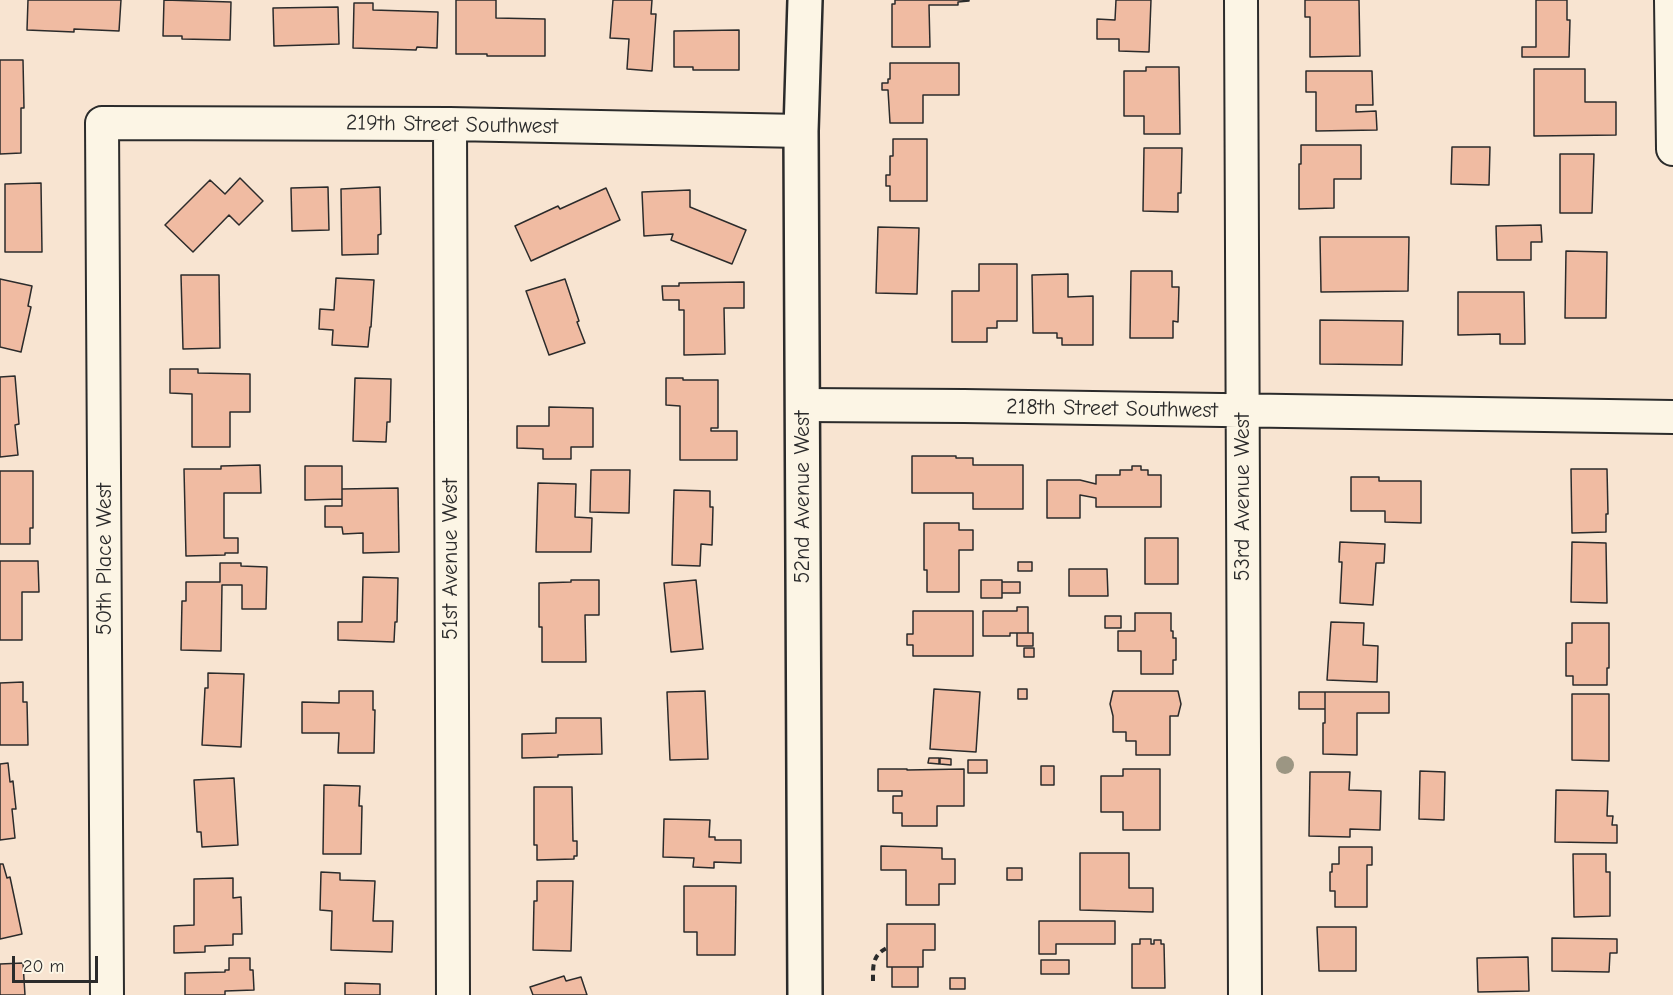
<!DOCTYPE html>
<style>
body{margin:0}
#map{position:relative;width:1673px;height:995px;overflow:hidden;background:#f8e4d1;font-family:"Comic Neue",sans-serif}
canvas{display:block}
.scale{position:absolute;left:12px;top:956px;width:86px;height:27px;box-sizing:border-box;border:3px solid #2b2b2b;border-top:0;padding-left:8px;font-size:18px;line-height:21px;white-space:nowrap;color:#2b2b2b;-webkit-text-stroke:4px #fcf5e5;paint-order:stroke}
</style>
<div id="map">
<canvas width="1673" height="995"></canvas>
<div class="scale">20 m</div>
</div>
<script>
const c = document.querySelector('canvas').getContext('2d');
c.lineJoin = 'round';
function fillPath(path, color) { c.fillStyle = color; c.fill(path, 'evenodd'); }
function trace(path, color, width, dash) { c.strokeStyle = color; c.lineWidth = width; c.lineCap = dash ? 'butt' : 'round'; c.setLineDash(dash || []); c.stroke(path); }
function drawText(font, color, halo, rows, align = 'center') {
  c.font = font + ' "Comic Neue",sans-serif'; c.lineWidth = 5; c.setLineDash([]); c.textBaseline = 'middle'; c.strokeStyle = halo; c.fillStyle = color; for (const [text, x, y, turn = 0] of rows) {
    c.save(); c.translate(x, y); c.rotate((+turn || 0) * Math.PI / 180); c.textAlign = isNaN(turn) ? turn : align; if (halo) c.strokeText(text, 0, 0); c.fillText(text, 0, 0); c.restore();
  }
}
const building = new Path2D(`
 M28,0H121L119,31L74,29V32L27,30Z
 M164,0L231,2L230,40L182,39V36H163Z
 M456,0H496V18L545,19V56H487V54H456Z
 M613,0H652L651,14H656L652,71L627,69L629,39L610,38Z
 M895,0H969V1L958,2V5H929L930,47H892V4H895Z
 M1116,0H1151L1149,52L1119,51V39H1097V19L1115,20Z
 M1305,0H1359L1360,56L1310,57V17H1305Z
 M1536,0H1567V20H1570L1569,57H1522V47H1536Z
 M354,3H373V10L438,12L437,48L417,47L416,50L353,48Z
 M338,7L339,44L274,46L273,8Z
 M739,30V70H693V67H674V31Z
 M0,60H23L24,108H21V153L0,154Z
 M890,63H959V95H923V123H890L888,90H882V83H888V79H890Z
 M1146,67H1179L1180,134H1144V116H1124V71H1146Z
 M1534,69H1585V102H1616V135L1534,136Z
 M1306,71H1372L1373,105H1356V112L1376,111L1377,130L1316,131V92H1306Z
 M893,139H927V201H890V186H886V175H890V156H893Z
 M1301,145H1361V179H1334V208L1299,209V164H1301Z
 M1452,147H1490L1489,185L1451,184Z
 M1144,148H1182L1181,193H1178V212L1143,211Z
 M1560,154H1594L1592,213H1560Z
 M240,178L263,201L239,225L229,215L193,252L165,225L210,180L225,194Z
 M41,183L42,252H5V184Z
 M328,187L329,230L292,231L291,188Z
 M380,187L381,234L378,235V254L342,255L341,189Z
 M606,188L620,220L531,261L515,226L558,206L560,209Z
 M690,190V207L746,230L732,264L671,240L673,234L644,236L642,192Z
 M1541,225L1542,242H1531V260H1497L1496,226Z
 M878,227L919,228L917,294L876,293Z
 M1320,237H1409L1408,291L1321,292Z
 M1566,251L1607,252L1606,318H1565Z
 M979,264H1017V321H997V328H987V342H952V291H979Z
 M1131,271H1172V287H1179L1178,322L1173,321V338H1130Z
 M1068,274V297L1093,296V345H1062V338H1057V333H1033L1032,275Z
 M181,275H219L220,348L183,349Z
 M336,278L374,280L371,327H370L368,347L332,345L333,330L319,329L320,309L334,310Z
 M0,279L32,286L28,306L31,307L21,352L0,347Z
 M565,279L579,321L577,322L585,343L549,355L526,291Z
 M744,282V308H724L725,354L684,355V310H679V300H663L662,286H679V283Z
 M1458,292H1524L1525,344H1500V334L1458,335Z
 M1320,320L1403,321L1402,365L1320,364Z
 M170,369H198V373L250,374V412H230V447H192V394L170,393Z
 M15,376L19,424L15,425L18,455L0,457V377Z
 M355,378L391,379L390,422H387L386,442L353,441Z
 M666,378H683V380H718V428H711V431H737V460H680V406L666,405Z
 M549,407L593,408V447H571V459H543V449L517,448V426H549Z
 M912,456H956V458H973V465H1023V509H973V493H912Z
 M260,465L261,493H224V538H238V553H225V555L186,556L184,469H221V466Z
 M305,466H342V499L305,500Z
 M1132,466H1141V470H1148V475H1161V507H1096V498L1080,495V518H1047V480H1080L1096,484V475H1120V470H1132Z
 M1571,469H1607L1608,514H1606V532L1572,533Z
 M591,470H630L629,513L590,512Z
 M0,471H33V528H30V544H0Z
 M1351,477H1379V481H1421V523L1385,522V511H1351Z
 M538,483L576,484L575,517L592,518L591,552H536Z
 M398,488L399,552L363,553V533L343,534L342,527H325V506H342V489Z
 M674,490L710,491V507H713L712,545L701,544L700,566L672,565Z
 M924,523H959V530H973V550H959V592H927V570H924Z
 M1145,538H1178V584H1145Z
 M1340,542L1385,544L1384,563H1376L1373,605L1340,603L1342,562H1339Z
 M1572,542L1606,543L1607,603L1571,602Z
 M0,561H38L39,592H22V640H0Z
 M1018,562H1032V571H1018Z
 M220,563H241V566L267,567L266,609H242V585H222L221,651L181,650L182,601H186V582H220Z
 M1069,569H1107L1108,596H1069Z
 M363,577L398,578L397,622H395L394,642L338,640V622H362Z
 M571,580H599V615H585L586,662H542V627H539V583L571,582Z
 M696,580L703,649L671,652L664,583Z
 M981,580H1002V598H981Z
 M1002,582H1020V593H1002Z
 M1017,607H1028V633H1010V636H983V611H1017Z
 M913,611H973V656H913V645H907V634H913Z
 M1135,613H1171V631H1173V638H1176V660H1173V674H1141V651H1118V631H1135Z
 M1105,616H1121V628H1105Z
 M1331,622L1364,623L1363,645L1378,646L1377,682L1327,680Z
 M1572,623H1609V668H1607V685H1573V676H1566V643H1572Z
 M1017,633H1033V646H1017Z
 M1024,648H1034V657H1024Z
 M208,673L244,674L241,747L202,745L205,688H208Z
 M23,682V702H27L28,745H0V683Z
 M934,689L980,692L976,752L930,749Z
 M1018,689H1027V699H1018Z
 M339,691H373V710H375L374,753H338L339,733H302V702L339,703Z
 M705,691L708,759L670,760L667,692Z
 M1113,691H1178L1181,704L1178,716H1170V755H1136V741H1126V732H1113V716L1110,704Z
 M1299,692H1325V709H1299Z
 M1325,692H1389V713H1357V755L1323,754V723H1325Z
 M1572,694H1609V761L1572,760Z
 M556,718H601L602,754L558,755V757L522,758V734L556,733Z
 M929,758H939V764L928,763Z
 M940,758L951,759V765L940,764Z
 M968,760H987V773H968Z
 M8,763L10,782L13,781L16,809H12L15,838L0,840V764Z
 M1041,766H1054V785H1041Z
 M878,769H907V770L964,769V806H937V826H902V813H893V796H902V791H878Z
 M1123,769H1160V830H1123V812H1101V776H1123Z
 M1420,771L1445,772L1444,820L1419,819Z
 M1310,772H1350L1349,790L1381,791L1380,830L1350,829V837L1309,836Z
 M234,778L238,845L202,847L201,832H197L194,780Z
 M324,785L360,786L359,806H362L361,854H323Z
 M534,787H572L573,841H577V856H574V859L537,860V845H534Z
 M1556,790L1608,791L1607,816H1613L1612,825H1617V843L1555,842Z
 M664,819L710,820L709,837H715V840H741V863L714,862V868L693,867L694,858L663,857Z
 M881,846L942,848V859H955V884H939V905H906V870H881Z
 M1339,847H1372V865H1367V907H1335V891H1330V872H1332V864H1339Z
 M1080,853H1129V888H1153V912L1080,910Z
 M1573,854H1606V872H1610V916L1574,917Z
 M0,864H3L7,878L10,877L22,934L0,939Z
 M1007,868H1022V880H1007Z
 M321,872L340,873V880L375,881L373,921H393L392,952L331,950L332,911L320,910Z
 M233,878V898L241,897L242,934H233V945L205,946V952L174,953V926L194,925V879Z
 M537,881H573L571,951L533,950L534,901H537Z
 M684,886H736L735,955H697V932H684Z
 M1039,921H1115V944H1056V954H1039Z
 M887,924H935V950H923V967H887Z
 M1317,927H1356V971H1319Z
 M1552,938L1617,939V953H1610L1609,972L1552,971Z
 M1140,939H1151V944H1154V940H1161V944H1164L1165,988H1132V944H1140Z
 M1528,957L1529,991L1478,992L1477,958Z
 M229,958H250V970H253L254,990L225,991V995H185V973L225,972V970H229Z
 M1041,960H1069V974H1041Z
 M23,963L25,995H0V964Z
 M892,967H918V987H892Z
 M564,976L566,981L581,977L587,995H533L530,987Z
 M950,978H965V989H950Z
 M345,983L380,984V995H345Z`);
fillPath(building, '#f0bba2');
trace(building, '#2b2b2b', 1.5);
const street = new Path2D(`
 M1241,0L1245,995
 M1671,0L1673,149
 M450,124L453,995
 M803,405L964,406L1673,417
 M107,995L102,123L450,124L801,131`);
const secondary = new Path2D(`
 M805,995L801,131L805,0`);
trace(street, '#2b2b2b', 36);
trace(secondary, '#2b2b2b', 38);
trace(new Path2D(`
 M873,981C873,966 872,955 887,948`), '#2b2b2b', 4, [6, 4.5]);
trace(street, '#fcf5e5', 32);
trace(secondary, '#fcf5e5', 33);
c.fillStyle = '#9c9683';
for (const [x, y] of [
 [1285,765]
]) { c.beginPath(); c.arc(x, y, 9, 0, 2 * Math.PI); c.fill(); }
drawText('22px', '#2b2b2b', '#fcf5e5', [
 ["219th Street Southwest",452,125,1],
 ["218th Street Southwest",1112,409,1],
 ["52nd Avenue West",803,497,-90],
 ["53rd Avenue West",1243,497,-90],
 ["50th Place West",105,559,-90],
 ["51st Avenue West",451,559,-90]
]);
</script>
